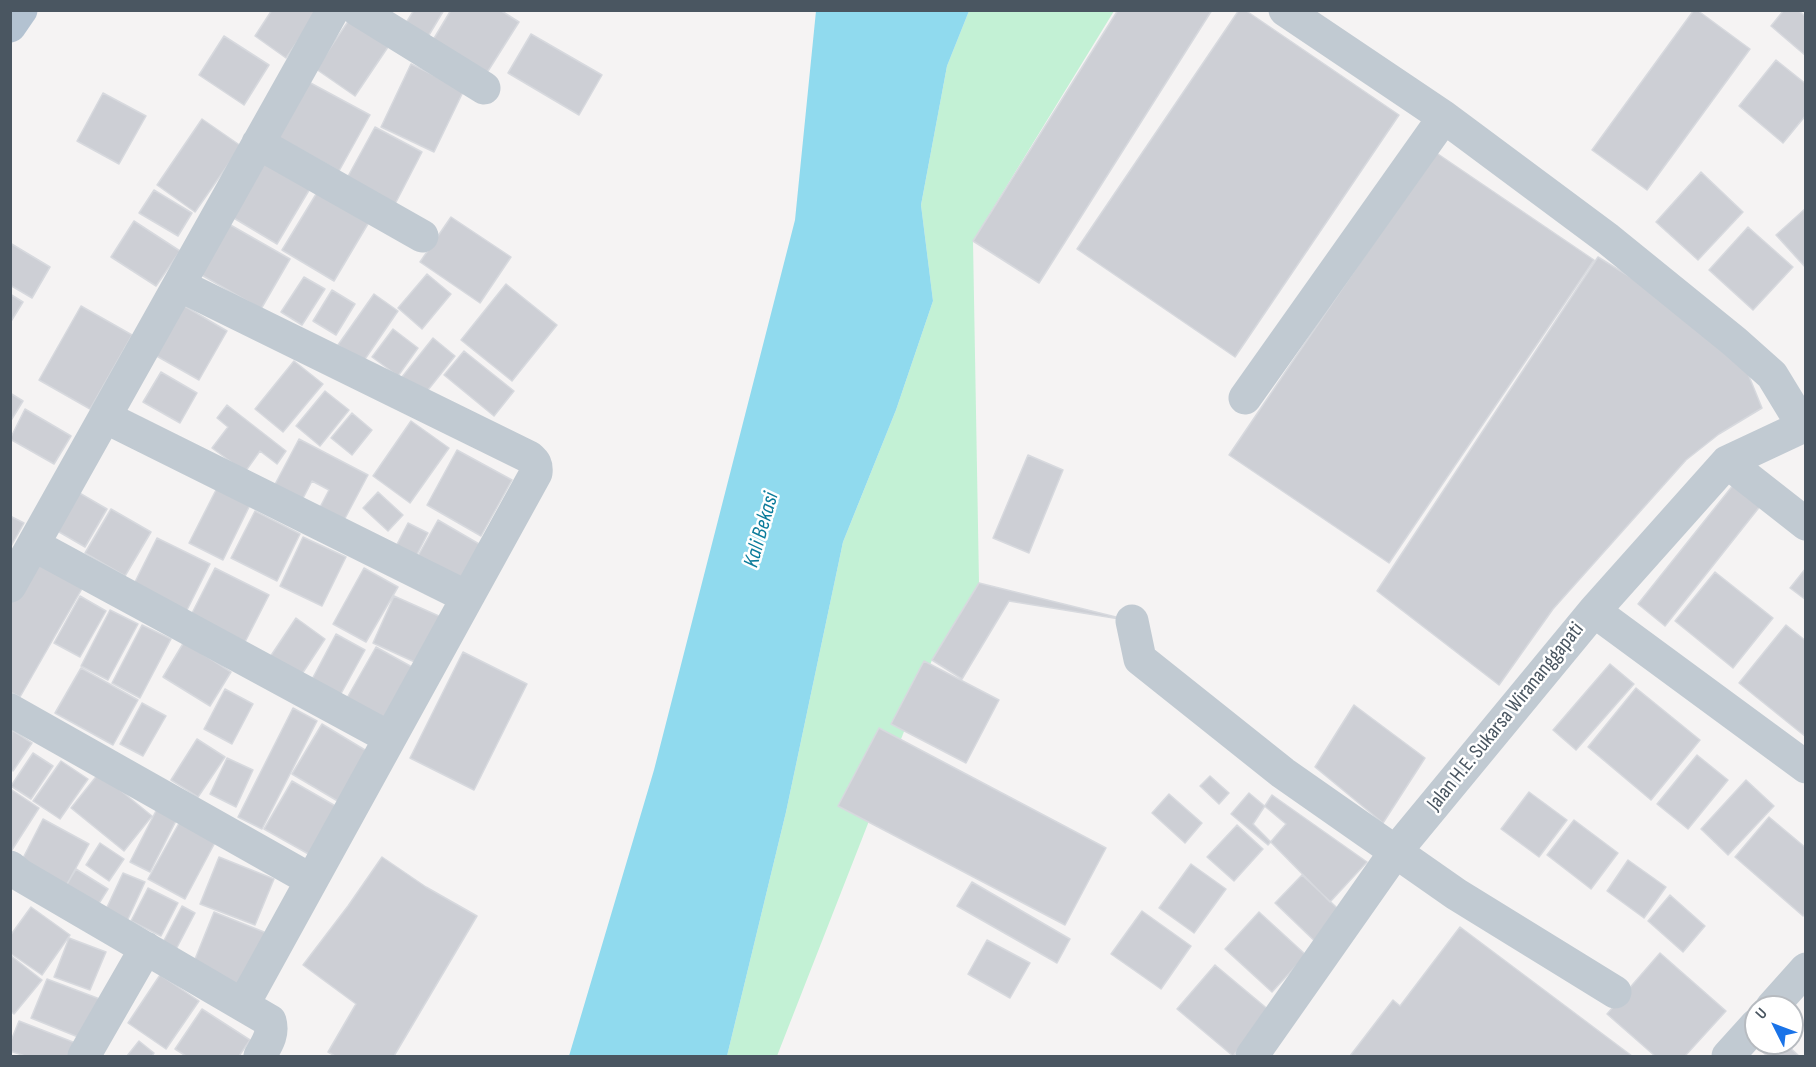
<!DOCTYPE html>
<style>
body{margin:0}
#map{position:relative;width:1816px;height:1067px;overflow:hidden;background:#f5f3f3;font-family:"Sofia Sans Condensed",sans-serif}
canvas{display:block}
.frame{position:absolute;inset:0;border:12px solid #4a5661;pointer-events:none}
.north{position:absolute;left:1744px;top:995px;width:60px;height:60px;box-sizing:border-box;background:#fff;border:2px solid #b7bbc0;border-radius:50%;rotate:312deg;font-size:16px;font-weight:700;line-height:24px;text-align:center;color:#4a5661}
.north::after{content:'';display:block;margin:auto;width:21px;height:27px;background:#1a73e8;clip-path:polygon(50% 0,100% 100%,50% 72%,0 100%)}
</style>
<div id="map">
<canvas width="1816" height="1067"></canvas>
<div class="frame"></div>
<div class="north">U</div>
</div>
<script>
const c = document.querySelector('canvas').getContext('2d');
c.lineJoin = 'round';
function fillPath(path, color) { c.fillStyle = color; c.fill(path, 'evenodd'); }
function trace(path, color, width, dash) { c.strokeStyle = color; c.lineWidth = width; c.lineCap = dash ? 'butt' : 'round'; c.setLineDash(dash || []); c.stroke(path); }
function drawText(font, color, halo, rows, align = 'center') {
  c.font = font + ' "Sofia Sans Condensed",sans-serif'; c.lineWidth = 5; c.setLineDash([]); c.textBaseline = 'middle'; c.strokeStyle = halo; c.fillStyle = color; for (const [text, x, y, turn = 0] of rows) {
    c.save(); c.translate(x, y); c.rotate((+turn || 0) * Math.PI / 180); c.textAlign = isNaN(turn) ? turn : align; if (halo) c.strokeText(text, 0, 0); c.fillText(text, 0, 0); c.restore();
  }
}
fillPath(new Path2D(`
 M969,11H1114L973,241L979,583L932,660L777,1056H727L786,812L843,542L896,410L933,301L921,205L947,66Z`), '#c3f1d5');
fillPath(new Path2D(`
 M816,11H969L947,66L921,205L933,301L896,410L843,542L786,812L727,1056H569L654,770L795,220Z`), '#90daee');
const building = new Path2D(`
 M272,10H313L317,13L286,58L255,36Z
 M414,10H444L426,40L404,26Z
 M451,10H500L519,22L483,79L430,45Z
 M1118,10H1212L1039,283L973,241Z
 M1239,10H1245L1399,115L1235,357L1077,249Z
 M1694,10H1697L1750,49L1647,190L1592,150Z
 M1784,10H1798L1806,17V56L1771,26Z
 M349,20L388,47L355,96L316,69Z
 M531,34L602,75L579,115L508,73Z
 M224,36L269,65L244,105L199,75Z
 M1776,60L1806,84V115L1783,143L1739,106Z
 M411,64L464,90L434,152L381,127Z
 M305,80L370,115L339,171L274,135Z
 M103,93L146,116L119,164L77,141Z
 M202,119L241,146L195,212L157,185Z
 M375,127L422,152L394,206L346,180Z
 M1435,152L1594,260L1389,563L1229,455Z
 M267,160L311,187L277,244L232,217Z
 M1701,172L1743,212L1698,260L1656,222Z
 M321,186L372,217L334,281L282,250Z
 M154,190L192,213L178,236L139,213Z
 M1806,208V268L1776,235Z
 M451,217L511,257L480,303L420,262Z
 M134,221L180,251L156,286L111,257Z
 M227,223L290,259L261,309L198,273Z
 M1748,227L1793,267L1753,310L1709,270Z
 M10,243L50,267L32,298L10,285Z
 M1598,257L1735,342L1762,408L1719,434L1686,460L1553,609L1499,685L1377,591Z
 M427,274L451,294L422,329L398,308Z
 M304,277L325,289L302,325L281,312Z
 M506,284L557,325L512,381L461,340Z
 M332,290L355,304L336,335L313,321Z
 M10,294L23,302L10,323Z
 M374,294L398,311L363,362L338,345Z
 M181,304L227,331L199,380L153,354Z
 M81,306L132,335L90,409L39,380Z
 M393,329L418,348L398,376L372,357Z
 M433,338L455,356L420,400L398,382Z
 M464,351L514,391L494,416L444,375Z
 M294,361L323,384L283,432L255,409Z
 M161,372L197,393L180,423L143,402Z
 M325,391L349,410L320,446L296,426Z
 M10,393L23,401L10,422Z
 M227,405L286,451L277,464L260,451L245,472L212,448L228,427L217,418Z
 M25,409L71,436L54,464L10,439Z
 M352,413L372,430L352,455L331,438Z
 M411,421L449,448L410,503L373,476Z
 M299,439L368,475L342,524L317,513L329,490L312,481L300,504L272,490Z
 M457,450L512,480L481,536L427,505Z
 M1028,455L1063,470L1029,553L993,538Z
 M1734,484L1761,505L1665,626L1638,604Z
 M217,488L250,505L223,560L189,543Z
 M76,491L107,509L85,547L54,529Z
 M378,492L403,515L388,531L363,508Z
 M111,509L151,532L125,576L85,553Z
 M255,511L300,534L277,581L231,558Z
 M10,516L24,523L10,548Z
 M438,520L486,548L461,592L413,565Z
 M408,523L428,533L411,566L391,556Z
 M303,537L346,557L322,606L280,586Z
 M157,538L210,564L185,614L132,588Z
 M38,553L87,580L20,697L10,692V600Z
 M215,568L269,595L244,644L190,617Z
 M364,568L398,587L366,642L333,624Z
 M1806,568V600L1790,588Z
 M1715,572L1773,618L1733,668L1675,621Z
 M979,583L1132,621L1009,601L962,679L932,660Z
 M80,596L106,611L80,657L54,643Z
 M394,596L441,617L419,664L373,643Z
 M110,610L138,624L108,680L81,666Z
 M296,618L325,639L300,677L270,657Z
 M142,625L171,639L140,698L112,683Z
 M1786,625L1806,641V737L1739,683Z
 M336,634L365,650L337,701L309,685Z
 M184,642L231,672L210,706L163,677Z
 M376,647L412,667L379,726L343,705Z
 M463,652L527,684L474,790L410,758Z
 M924,661L999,700L966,763L891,724Z
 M1610,664L1634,684L1576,750L1553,730Z
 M81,668L138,700L113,745L55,713Z
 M1636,688L1700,740L1651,800L1588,747Z
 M225,689L253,704L232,744L204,729Z
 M142,703L166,716L143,756L120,744Z
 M1354,705L1425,758L1383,823L1315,767Z
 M293,708L317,721L262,829L238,817Z
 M322,724L370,753L341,803L292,774Z
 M879,728L1106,848L1065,925L838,806Z
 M12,730L32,743L13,771L10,769Z
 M197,739L225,757L198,797L171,780Z
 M33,753L53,766L31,799L11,786Z
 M1697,755L1728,780L1688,829L1657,804Z
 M227,758L253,770L236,807L210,794Z
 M61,761L88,779L60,819L33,801Z
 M99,773L152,816L124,851L71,808Z
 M1210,776L1229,793L1219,804L1200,786Z
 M1746,780L1774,806L1728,855L1701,829Z
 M292,781L339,808L312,856L264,829Z
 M12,790L39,808L10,853V793Z
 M1529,792L1567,820L1539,857L1501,829Z
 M1249,793L1286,824L1268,845L1231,814Z
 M1169,794L1202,823L1185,843L1152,813Z
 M1272,795L1367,862L1330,902L1253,824Z
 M160,803L180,813L150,872L130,862Z
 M183,816L219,835L185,899L148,879Z
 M1769,817L1806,848V913L1803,916L1735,857Z
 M43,819L89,844L66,886L21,862Z
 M1574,820L1618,853L1591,889L1547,855Z
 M1237,825L1263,849L1234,881L1207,857Z
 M100,843L124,859L109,881L86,865Z
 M219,857L274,879L255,925L200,904Z
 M382,857L426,887L477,916L394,1056H335L328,1052L356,1004L303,965L348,906Z
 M1628,860L1666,887L1644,918L1607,891Z
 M1191,864L1226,889L1194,933L1159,908Z
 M76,869L108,889L93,913L61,894Z
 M123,873L145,882L123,930L101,920Z
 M1302,875L1351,921L1324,950L1275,903Z
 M972,882L1070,939L1057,963L957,906Z
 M148,888L178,903L161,936L131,921Z
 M1670,895L1705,926L1683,952L1648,921Z
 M182,906L195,913L172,957L159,950Z
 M31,907L70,935L42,975L10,953V936Z
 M1142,911L1191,946L1161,989L1111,954Z
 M214,912L269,934L246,991L191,969Z
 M1259,912L1306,955L1272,992L1225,949Z
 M1460,927L1632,1056H1350L1393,1000L1400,1006Z
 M69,938L106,952L90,990L54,977Z
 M987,940L1030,963L1010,998L968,974Z
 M1660,953L1726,1011L1685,1056H1655L1607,1014Z
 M10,955L42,980L14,1014L10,1011Z
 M1215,965L1270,1011L1233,1056L1177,1009Z
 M160,975L199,1001L166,1049L128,1023Z
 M47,979L105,1001L88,1041L31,1018Z
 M202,1009L250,1040L239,1056H186L175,1049Z
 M19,1021L78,1044L73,1056H25L10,1051V1043Z
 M139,1041L154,1053L152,1056H127Z
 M1751,1041L1785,1043L1799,1056H1767Z`);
fillPath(building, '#cdcfd5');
trace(building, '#d7d9de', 1.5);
trace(new Path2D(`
 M358,10L484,88
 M1285,10L1444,117L1608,239L1735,342L1772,375L1803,426
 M258,143L422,236
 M179,285L529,457C535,462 537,465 536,473L243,1005
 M1245,398L1444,117
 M105,417L467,597
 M1727,462L1806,524
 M34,545L390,738
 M10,586L333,10
 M1594,611L1806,767
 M1132,621L1140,659L1283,773L1456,894L1615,992
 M10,710L311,880
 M10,867L20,875L270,1021C274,1035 266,1045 260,1056
 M1772,1007L1806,969
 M84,1056L146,948
 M1252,1056L1396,851L1594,611L1727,462L1806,425
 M1728,1056L1756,1025`), '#c1cad2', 33);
trace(new Path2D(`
 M10,26L21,10`), '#b3c2d1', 33);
drawText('21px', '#4a5661', '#fff', [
 ["Jalan H.E. Sukarsa Wirananggapati",1506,717,-51]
]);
drawText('italic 22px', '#0c7c9b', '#fff', [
 ["Kali Bekasi",762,530,-74]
]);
</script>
